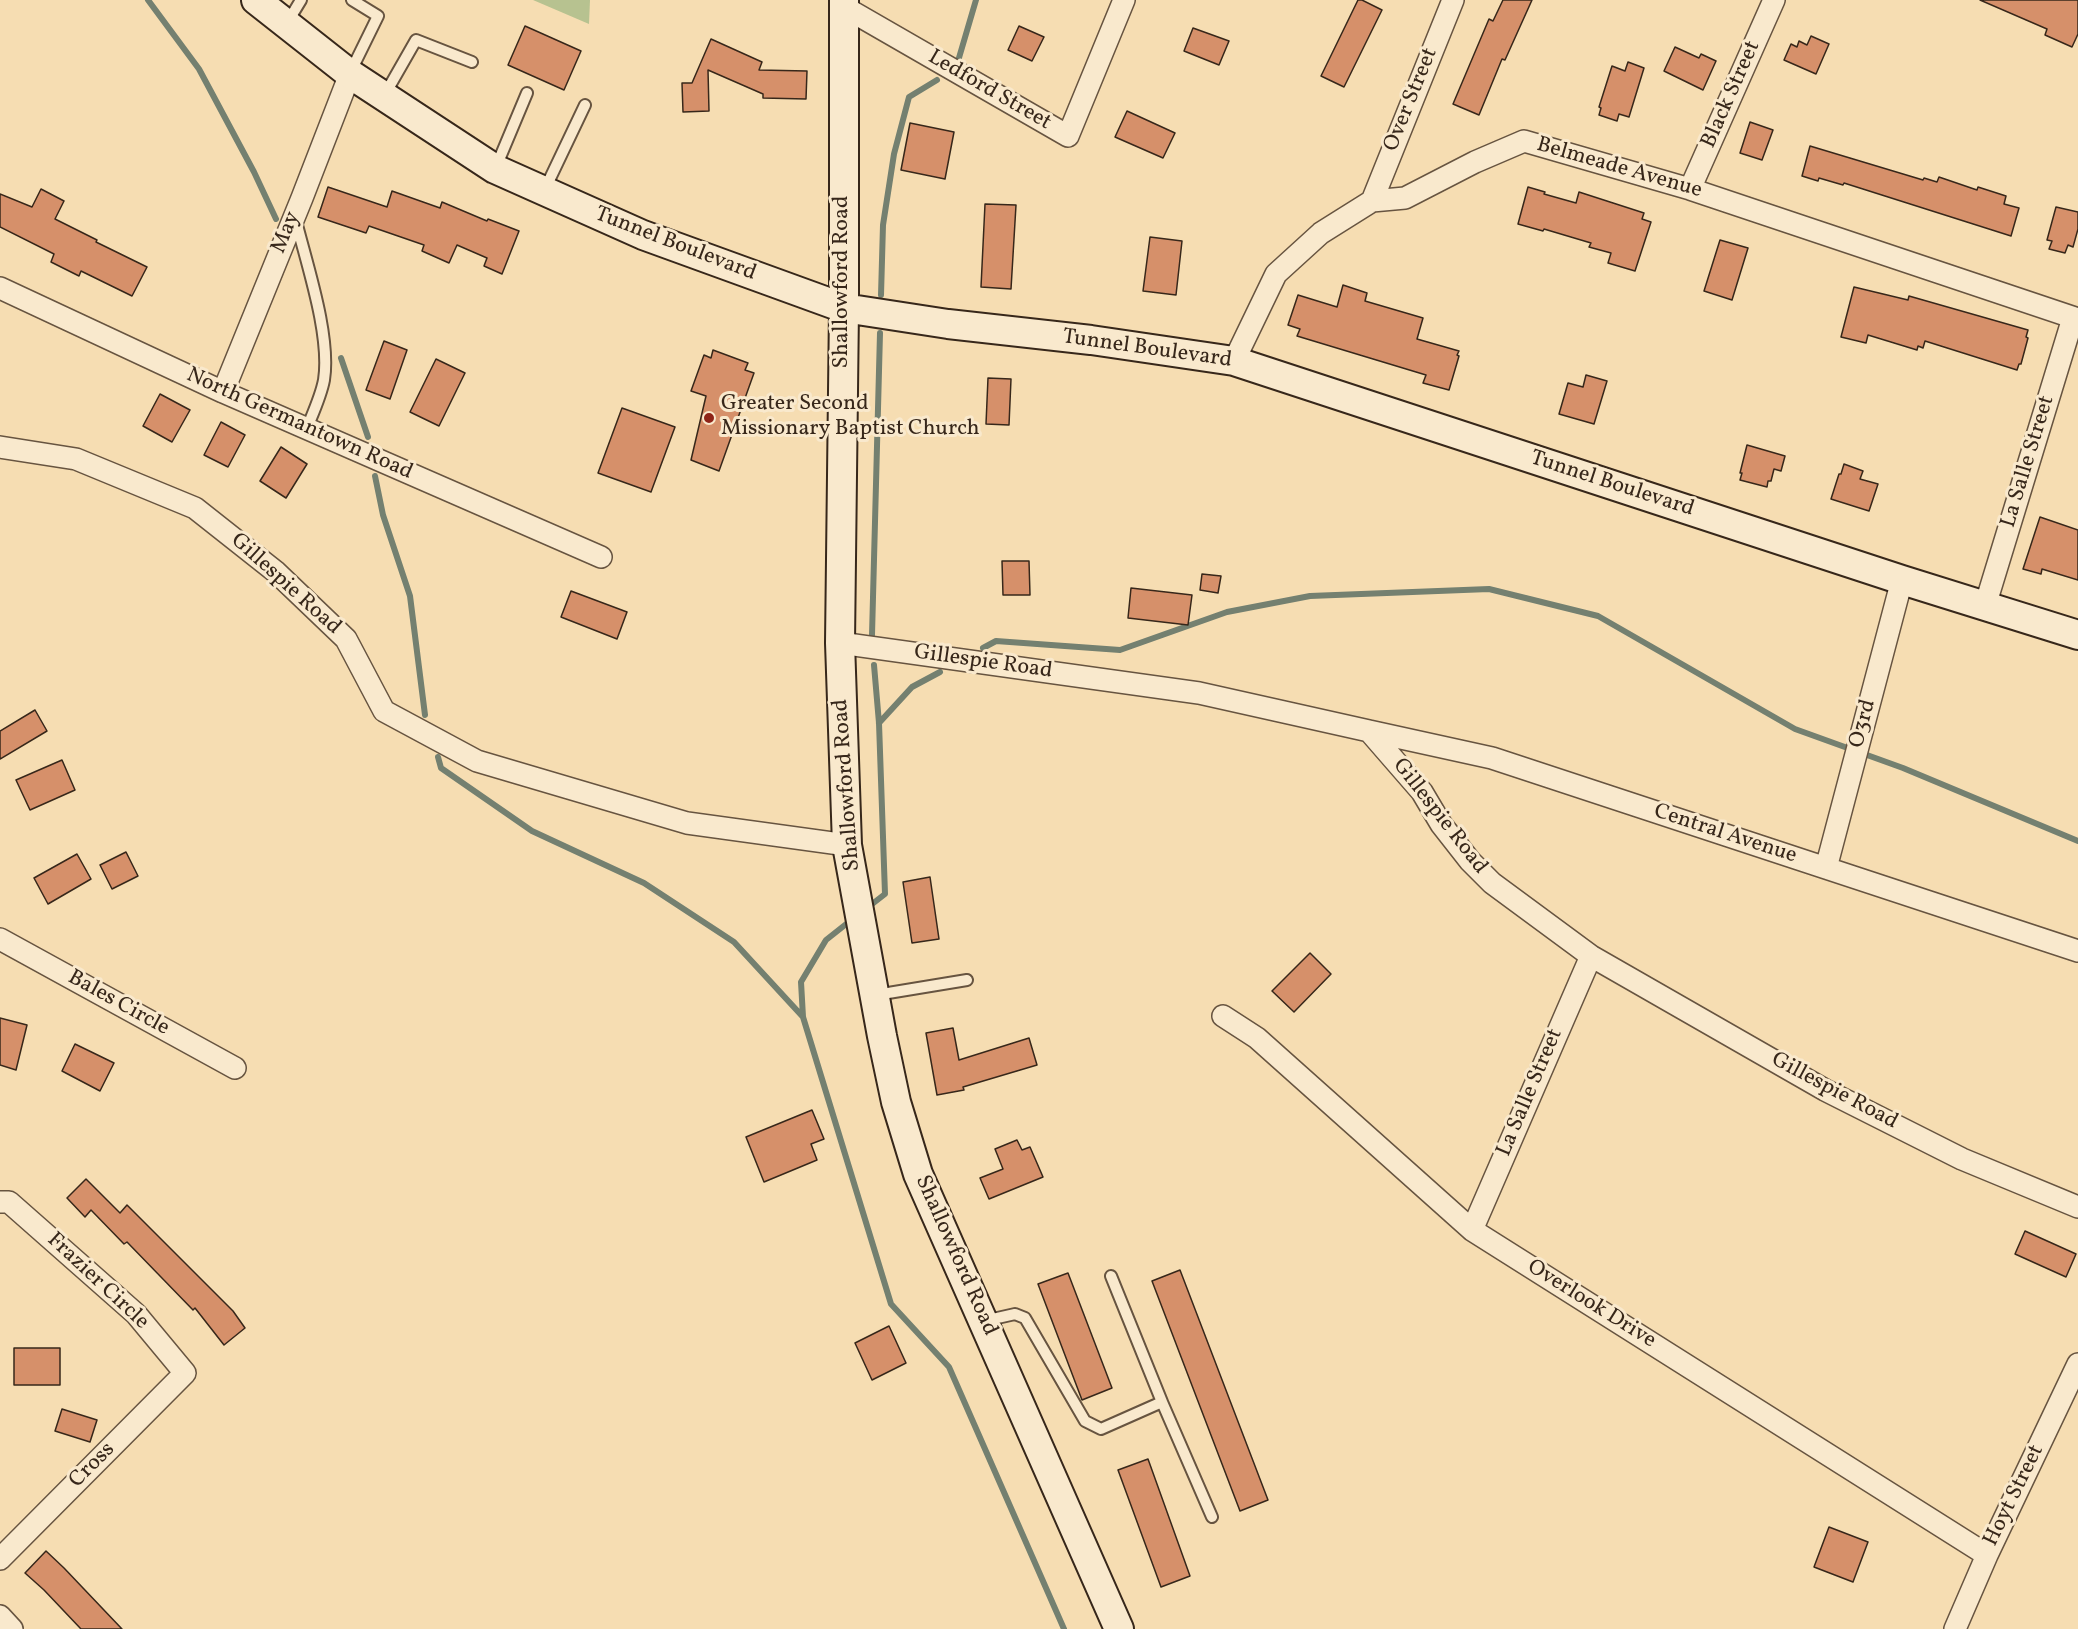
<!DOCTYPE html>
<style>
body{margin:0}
canvas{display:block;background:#f6ddb2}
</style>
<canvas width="2078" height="1629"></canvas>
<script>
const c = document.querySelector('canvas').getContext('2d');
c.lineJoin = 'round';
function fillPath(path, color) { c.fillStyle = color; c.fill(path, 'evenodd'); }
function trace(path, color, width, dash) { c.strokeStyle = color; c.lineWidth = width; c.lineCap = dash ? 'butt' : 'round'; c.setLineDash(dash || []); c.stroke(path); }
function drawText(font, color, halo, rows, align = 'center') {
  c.font = font + ' Vollkorn,serif'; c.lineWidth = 6; c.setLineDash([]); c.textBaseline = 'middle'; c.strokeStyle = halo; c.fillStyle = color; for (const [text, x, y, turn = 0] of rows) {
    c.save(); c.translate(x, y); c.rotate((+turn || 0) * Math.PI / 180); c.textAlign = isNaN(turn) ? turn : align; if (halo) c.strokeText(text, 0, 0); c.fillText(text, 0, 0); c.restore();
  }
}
fillPath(new Path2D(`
 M533,0H590L589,24Z`), '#b7c290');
trace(new Path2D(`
 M148,0L199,69L254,172L276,219
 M956,68L976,0
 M881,295L883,225L894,154L909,97L937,80
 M341,358L368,437
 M375,476L383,515L410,596L425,715
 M872,635L880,333
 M983,648L996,641L1120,650L1227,612L1310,596L1489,589L1598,616L1795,729L1903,768L2078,841
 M879,723L912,687L940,672
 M438,757L441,768L532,831L644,883L734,942L803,1017
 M867,908L885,894L879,723L874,665
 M850,921L826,940L801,982L803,1017L891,1304L949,1367L1064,1629`), '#748070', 6);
const building = new Path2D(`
 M1358,0H1362L1382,10L1344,87L1321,76Z
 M1503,0H1532L1505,60L1502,59L1479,115L1453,104L1489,19L1493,21Z
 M1980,0H2078V34L2072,47L2045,35L2047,29Z
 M525,26L581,51L564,90L508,65Z
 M1019,26L1044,37L1032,61L1008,50Z
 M1193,28L1229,41L1219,65L1184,51Z
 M1811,36L1829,44L1816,74L1784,60L1791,44L1797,47L1799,41L1807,45Z
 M711,39L762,62L759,70L807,71L806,99L763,98V94L708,70L709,111L683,112L682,83H692Z
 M1675,47L1699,58L1701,54L1716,61L1703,90L1664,71Z
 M1628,62L1644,68L1629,117L1619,114L1617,121L1599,115L1601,108L1599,107L1612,66L1625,71Z
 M1127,111L1175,133L1163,158L1115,137Z
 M1750,122L1773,130L1762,160L1740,153Z
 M910,123L954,132L945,179L901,170Z
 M1810,146L1923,180L1924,178L1937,182L1939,177L1977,190L1978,187L2006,196L2004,204L2019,208L2011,236L1844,183L1843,185L1819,178L1818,181L1802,176Z
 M328,187L387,207L392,191L440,208L442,202L487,221L488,219L519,231L502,274L484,266L487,258L457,245L449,263L422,251L424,245L369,226L366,233L318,217Z
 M1528,187L1545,192L1544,194L1576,203L1579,192L1644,213L1642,219L1651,222L1635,271L1608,263L1611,253L1589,247L1591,243L1544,229L1543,231L1518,224Z
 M41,189L64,201L55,219L97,240L96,242L147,267L132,296L81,271L79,276L51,262L54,254L0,227V194L32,207Z
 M985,204L1016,205L1011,289L981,287Z
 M2056,207L2078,212V229L2073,247L2068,245L2065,253L2049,249L2052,241L2047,240Z
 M1150,237L1182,241L1176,295L1143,291Z
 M1720,240L1748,248L1732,300L1704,291Z
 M1343,285L1367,293L1365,301L1423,318L1417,339L1459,351L1457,355L1459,356L1449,390L1423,383L1426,375L1297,336L1300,329L1288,325L1298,295L1337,307Z
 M1854,287L1908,300L1909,296L2028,330L2026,337L2028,338L2021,364H2019L2017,370L1925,341L1923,348L1918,346L1917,350L1868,335L1866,343L1841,337Z
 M384,341L407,350L390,399L366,390Z
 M713,350L748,363L745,370L754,373L719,471L691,460L706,396L691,391L704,355L711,358Z
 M436,359L465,373L439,426L410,412Z
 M1586,375L1607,381L1594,424L1559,414L1568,383L1583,387Z
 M988,378L1011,379L1009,425L986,424Z
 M160,394L190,410L172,442L143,426Z
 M622,408L675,427L651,492L598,473Z
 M221,422L245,435L228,467L204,455Z
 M1747,445L1785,456L1781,471L1774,469L1771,481H1768L1767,487L1740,480L1742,473H1740Z
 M281,447L307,464L286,498L260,481Z
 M1844,464L1863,471L1860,479L1878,484L1869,511L1831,499L1839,474H1841Z
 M2040,517L2078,530V580L2042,569L2041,574L2023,569Z
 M1002,561H1029L1030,595H1003Z
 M1202,574L1221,576L1218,593L1200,590Z
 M1131,588L1192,595L1188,625L1128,618Z
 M571,591L627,612L617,639L561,617Z
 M35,710L47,731L0,759V731Z
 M62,760L75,790L30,810L16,780Z
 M126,852L138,876L112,889L100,865Z
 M77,854L91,879L48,904L34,878Z
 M930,877L939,939L912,943L903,882Z
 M1310,953L1331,974L1294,1012L1272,991Z
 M0,1018L27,1025L16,1070L0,1065Z
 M953,1028L959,1060L1029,1038L1037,1065L963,1087L964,1090L937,1095L926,1033Z
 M75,1044L114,1063L100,1091L62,1071Z
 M812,1110L824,1139L811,1144L817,1160L764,1182L746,1137Z
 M1017,1140L1022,1150L1030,1147L1043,1177L989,1199L980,1178L1003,1169L995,1149Z
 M86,1179L120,1213L127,1205L233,1311L245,1328L224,1345L195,1308L193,1310L127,1242L124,1244L91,1210L85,1217L67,1198Z
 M2025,1231L2076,1254L2066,1277L2015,1254Z
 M1180,1270L1268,1500L1240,1511L1152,1281Z
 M1068,1273L1112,1388L1082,1400L1038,1284Z
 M889,1326L906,1363L872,1380L855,1343Z
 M14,1348H60V1385H14Z
 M62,1409L97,1420L90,1442L55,1431Z
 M1148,1459L1190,1576L1161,1587L1118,1470Z
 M1829,1527L1868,1542L1853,1582L1814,1567Z
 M46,1551L64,1568L122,1629H81L44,1590L25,1573Z`);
fillPath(building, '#d6906a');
trace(building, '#37271a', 1.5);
const lane = new Path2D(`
 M287,23L301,0
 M350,73L378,16L352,0
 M384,96L416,40L472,62
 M496,167L527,93
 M545,189L585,105
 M296,221C307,265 331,336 324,380C321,396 313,413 307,428
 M876,995L967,980
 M1111,1276L1162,1402
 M984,1321L1015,1314L1025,1318L1085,1421L1101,1429L1162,1402L1212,1517`);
const street = new Path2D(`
 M844,7L1068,136L1124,0
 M1690,189L1774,0
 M1372,201L1453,0
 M0,288L223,392L601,557
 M1234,361L1276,274L1321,233L1372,201L1405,198L1475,162L1524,141L1690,189L2078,319
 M223,392L302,198L350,74
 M0,447L76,459L195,508L276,572L346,639L384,711L477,761L687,823L847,845
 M1985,606L2073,318
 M840,643L1199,693L1369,731L1422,792L1441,824L1470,861L1492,883L1591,956L1825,1090L1962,1159L2078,1207
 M1369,731L1492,758L2078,951
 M1826,868L1902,580
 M0,939L235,1068
 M1223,1016L1257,1038L1472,1230L1987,1555
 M0,1202H9L136,1314L185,1373L0,1559
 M1472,1230L1591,956
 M0,1616L12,1629
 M1955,1629L1987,1555L2078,1364`);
const secondary = new Path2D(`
 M256,0L350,74L495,169L643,235L844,308L948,324L1091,340L1234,361L1902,580L2078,635
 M844,0V308L840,643L847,845L882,1036L896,1102L918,1174L1119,1629`);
trace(lane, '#675440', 14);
trace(street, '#675440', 24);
trace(secondary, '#37271a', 32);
trace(lane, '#f9e9cd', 10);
trace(street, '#f9e9cd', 21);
trace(secondary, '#f9e9cd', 28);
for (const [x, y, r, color] of [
 [709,418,6,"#8f2418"]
]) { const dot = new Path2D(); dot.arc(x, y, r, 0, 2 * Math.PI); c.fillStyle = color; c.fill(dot); trace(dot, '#f9e9cd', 2); }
drawText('22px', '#37271a', '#f9e9cd', [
 ["Ledford Street",989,91,30],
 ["Black Street",1732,95,-66],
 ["Over Street",1412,100,-68],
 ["Belmeade Avenue",1619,169,16],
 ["May",287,233,-68],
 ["Tunnel Boulevard",675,245,21],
 ["Shallowford Road",843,282,-90],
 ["Tunnel Boulevard",1147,350,8],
 ["North Germantown Road",299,425,24],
 ["La Salle Street",2029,462,-73],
 ["Tunnel Boulevard",1612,485,18],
 ["Gillespie Road",285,585,42],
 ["Gillespie Road",983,663,8],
 ["O3rd",1864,724,-75],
 ["Shallowford Road",848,785,-94],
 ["Gillespie Road",1439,817,52],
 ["Central Avenue",1725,835,18],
 ["Bales Circle",118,1004,29],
 ["Gillespie Road",1834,1092,28],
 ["La Salle Street",1531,1093,-67],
 ["Shallowford Road",955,1256,66],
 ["Frazier Circle",97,1282,43],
 ["Overlook Drive",1591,1305,32],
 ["Cross",93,1466,-45],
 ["Hoyt Street",2015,1496,-64]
]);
drawText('22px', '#37271a', '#f9e9cd', [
 ["Greater Second",721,405],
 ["Missionary Baptist Church",721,430]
], 'left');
</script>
